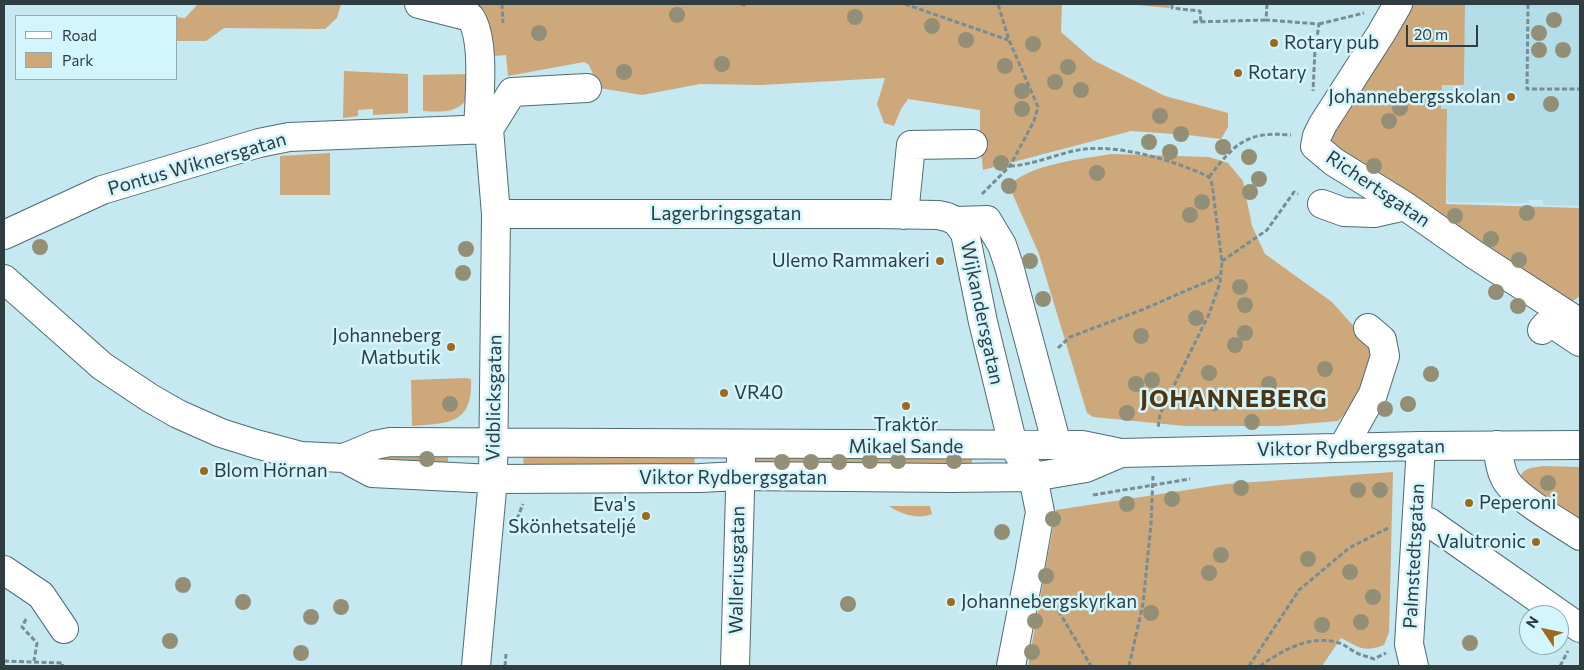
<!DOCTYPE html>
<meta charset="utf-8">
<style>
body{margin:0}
#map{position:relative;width:1584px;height:670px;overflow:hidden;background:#c6e8f0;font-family:Commissioner,sans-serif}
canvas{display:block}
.frame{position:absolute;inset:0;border:5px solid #2f3c40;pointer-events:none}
.legend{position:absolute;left:15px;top:15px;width:162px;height:65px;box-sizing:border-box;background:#d3f5fd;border:1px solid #91abb1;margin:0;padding:6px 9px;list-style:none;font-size:15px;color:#2f3c40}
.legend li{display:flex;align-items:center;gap:10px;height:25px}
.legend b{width:25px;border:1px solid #91abb1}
.north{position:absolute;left:1519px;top:605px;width:50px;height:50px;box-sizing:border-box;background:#d3f5fd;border:1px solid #91abb1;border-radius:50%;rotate:304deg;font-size:14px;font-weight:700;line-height:20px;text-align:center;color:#2f3c40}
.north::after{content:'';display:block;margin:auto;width:18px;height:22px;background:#9c6a1f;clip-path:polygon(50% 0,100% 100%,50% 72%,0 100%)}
.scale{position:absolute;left:1406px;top:25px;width:72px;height:22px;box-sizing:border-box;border:2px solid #2f3c40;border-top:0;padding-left:6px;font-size:15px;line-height:18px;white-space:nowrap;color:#2f3c40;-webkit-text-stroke:4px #d3f5fd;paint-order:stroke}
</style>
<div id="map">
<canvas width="1584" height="670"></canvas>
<div class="frame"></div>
<ul class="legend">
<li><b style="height:6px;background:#fff"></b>Road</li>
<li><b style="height:14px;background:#cda87b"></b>Park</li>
</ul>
<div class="north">N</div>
<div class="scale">20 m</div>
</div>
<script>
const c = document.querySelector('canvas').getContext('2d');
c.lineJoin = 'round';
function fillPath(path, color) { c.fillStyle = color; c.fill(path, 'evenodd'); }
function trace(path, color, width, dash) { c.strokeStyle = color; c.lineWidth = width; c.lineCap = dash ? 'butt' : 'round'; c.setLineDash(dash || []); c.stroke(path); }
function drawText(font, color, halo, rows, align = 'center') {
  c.font = font + ' Commissioner,sans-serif'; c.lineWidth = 5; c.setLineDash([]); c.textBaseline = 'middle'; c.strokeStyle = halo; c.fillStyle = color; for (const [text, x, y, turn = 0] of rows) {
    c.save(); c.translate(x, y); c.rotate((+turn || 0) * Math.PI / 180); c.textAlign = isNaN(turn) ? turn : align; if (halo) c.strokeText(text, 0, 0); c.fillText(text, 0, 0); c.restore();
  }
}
fillPath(new Path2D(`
 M1465,4H1580V206L1543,205V200H1529L1528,203L1447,202V110L1441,109L1442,85L1464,84Z`), '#b3dee8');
fillPath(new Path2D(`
 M198,4H341L337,18L325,29L224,28L206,41H176V17L185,18Z
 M461,4H1062L1061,32L1093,60L1165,96L1228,113V127L1221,139L1188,135L1131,131L983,170L980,141V110L908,99L901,109L894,126L884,123L877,104L885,78L762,85L700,84L642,95L599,88L589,65L584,62L508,76L506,55L483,57Z
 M1126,4H1170L1169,8Z
 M1405,4H1465L1464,85H1442L1441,109H1447L1446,204L1580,208V296L1571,302L1332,151L1326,129Z
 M344,71L408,74V113L373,115V109L358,110V116L343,118Z
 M468,74C468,81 469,88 468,94C463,114 438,112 423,111V75Z
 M330,153V195H280V156Z
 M1111,154L1209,157L1228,163L1243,181L1252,226L1265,254L1332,302L1373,348L1370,375L1357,402L1338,421L1280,426H1185L1093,417L1087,413L1039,254L1009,186C1029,164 1082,159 1111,154Z
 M465,378L471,379C473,425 448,423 412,426L411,380Z
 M448,454V468L375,464V456Z
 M695,454L694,469L525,467L523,461L524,456Z
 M752,456H972V470H758Z
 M1543,466L1580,467V522L1545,499L1520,479C1522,467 1533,468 1543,466Z
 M1393,472L1389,632L1384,645C1363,653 1359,647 1341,638L1322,666H1028L1056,510L1226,484Z
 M889,506H930L932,514C920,520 899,514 889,506Z`), '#cda87b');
const minor = new Path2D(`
 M419,4L470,17C486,38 479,102 478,129
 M1398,4L1382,32L1323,124L1317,136L1315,146L1334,162L1405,206L1475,255L1580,323
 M489,129L512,92L587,88
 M1322,204L1344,212L1374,213L1405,206
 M496,214H878L938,215L947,217L956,221L965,233L983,322L1013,445L1033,477L1040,512L1029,574L1011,666
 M904,215L911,145L973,144
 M956,221L987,220L1002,245L1009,266L1057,445
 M4,235L102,190L259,143L289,137L489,129
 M4,279L102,366L150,398L178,414L221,433L256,444L301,456L344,458L372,473L493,479L700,478L740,476L951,478L1033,477L1086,468L1121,453
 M1542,330L1546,325L1553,324L1580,342
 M1497,445C1499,457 1500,472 1507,482C1519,500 1561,523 1580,536
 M1343,447L1373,394L1385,356L1382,340L1368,328
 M344,458L375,445L390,442L1082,445L1121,453L1421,446L1580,445
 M1417,518L1429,522L1440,530L1580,628
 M4,570L41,595L64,629
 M476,666L493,479L496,214L489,129
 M735,666L741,458
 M1414,666L1409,644L1421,446`);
trace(minor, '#4e6c73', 30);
trace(new Path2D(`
 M502,4L503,23
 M741,4L744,5L749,4
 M905,4L1008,40
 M1172,4V8L1200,11L1201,22
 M1267,4L1266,20L1319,24L1315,50L1313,91
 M1528,4L1527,89H1580
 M1193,22L1266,20
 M1319,24L1364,13
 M1010,166C1035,165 1060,152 1085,149C1122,145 1176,161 1209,177L1212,184L1222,262L1220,283L1209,314L1160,414L1158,428
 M1209,177C1235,143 1247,131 1291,135
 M982,194L1010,166L1034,121L1038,107L1009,40L998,4
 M1222,261L1267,230L1294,192L1298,194
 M1058,348L1070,337L1144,309L1220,276
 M1093,495L1190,479
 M517,519L523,504
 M1051,598L1091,666
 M26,619L22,627L37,643L34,661
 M4,661L63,663L62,666
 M505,666L506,654
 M1129,666L1143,604L1151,524L1153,476
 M1249,666L1299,590L1349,548L1390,527
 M1260,666C1283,650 1310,634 1339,643C1346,645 1352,651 1359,654C1364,656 1369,657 1374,659L1386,653
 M1560,666L1568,651`), '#778d93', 3, [5, 2.5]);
trace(minor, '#fff', 28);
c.fillStyle = '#938f76';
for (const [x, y] of [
 [677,15],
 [855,17],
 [1554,20],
 [932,26],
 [539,33],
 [1539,33],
 [966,40],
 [1033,44],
 [1539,50],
 [1563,50],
 [722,64],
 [1005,66],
 [1068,67],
 [624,72],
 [1055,82],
 [1081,90],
 [1022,91],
 [1551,104],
 [1400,108],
 [1022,109],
 [1160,116],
 [1389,121],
 [1181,134],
 [1149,142],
 [1223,147],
 [1170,152],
 [1249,157],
 [1001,163],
 [1374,166],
 [1097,173],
 [1259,179],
 [1009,186],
 [1250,192],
 [1202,202],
 [1527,213],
 [1190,215],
 [1455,216],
 [1491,239],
 [40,247],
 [466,249],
 [1519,260],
 [1030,261],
 [463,273],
 [1240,287],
 [1496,292],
 [1043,299],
 [1245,305],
 [1518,306],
 [1196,318],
 [1245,333],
 [1141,336],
 [1235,345],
 [1325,369],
 [1209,373],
 [1431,374],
 [1152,380],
 [1136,384],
 [1269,384],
 [1214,403],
 [450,404],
 [1408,404],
 [1385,409],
 [1127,413],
 [1252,422],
 [427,459],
 [870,461],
 [898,461],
 [954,461],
 [782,462],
 [811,462],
 [839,462],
 [1548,483],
 [1241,488],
 [1358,490],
 [1380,490],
 [1172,499],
 [1127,504],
 [1053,519],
 [1002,532],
 [1221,555],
 [1308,559],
 [1350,572],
 [1209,573],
 [1046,576],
 [183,585],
 [1373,597],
 [243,602],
 [848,604],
 [341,607],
 [1151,613],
 [311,617],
 [1035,621],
 [1361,622],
 [1322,625],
 [170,641],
 [1470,643],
 [1032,652],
 [301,653]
]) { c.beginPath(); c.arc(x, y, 8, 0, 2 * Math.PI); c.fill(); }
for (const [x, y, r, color] of [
 [1274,43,5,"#9c6a1f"],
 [1238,73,5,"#9c6a1f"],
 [1511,97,5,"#9c6a1f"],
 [940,261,5,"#9c6a1f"],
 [451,347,5,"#9c6a1f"],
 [724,393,5,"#9c6a1f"],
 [906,406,5,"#9c6a1f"],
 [204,471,5,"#9c6a1f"],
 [1469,503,5,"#9c6a1f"],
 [646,516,5,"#9c6a1f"],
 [1536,542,5,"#9c6a1f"],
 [951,602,5,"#9c6a1f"]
]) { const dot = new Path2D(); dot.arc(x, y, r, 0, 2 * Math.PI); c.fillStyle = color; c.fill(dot); trace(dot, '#d3f5fd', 2); }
drawText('19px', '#2f3c40', '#d3f5fd', [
 ["Rotary pub",1284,43],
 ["Rotary",1248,73],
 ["Johannebergsskolan",1501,97,"right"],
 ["Ulemo Rammakeri",930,261,"right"],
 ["Johanneberg",441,336,"right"],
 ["Matbutik",441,358,"right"],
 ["VR40",734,393],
 ["Traktör",906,425,"center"],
 ["Mikael Sande",906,447,"center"],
 ["Blom Hörnan",214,471],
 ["Peperoni",1479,503],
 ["Eva's",636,505,"right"],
 ["Skönhetsateljé",636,527,"right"],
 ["Valutronic",1526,542,"right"],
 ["Johannebergskyrkan",961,602]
], 'left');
drawText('19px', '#2f3c40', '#d3f5fd', [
 ["Pontus Wiknersgatan",197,164,-16],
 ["Richertsgatan",1378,189,34],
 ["Lagerbringsgatan",726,214],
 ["Wijkandersgatan",982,313,78],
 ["Vidblicksgatan",494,398,-89],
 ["Viktor Rydbergsgatan",1351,448,-1],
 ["Viktor Rydbergsgatan",733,478],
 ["Palmstedtsgatan",1414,556,-87],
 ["Walleriusgatan",737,570,-89]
]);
c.letterSpacing = '1px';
drawText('bold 24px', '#4d3512', '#d3f5fd', [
 ["JOHANNEBERG",1234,399]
]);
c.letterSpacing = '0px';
</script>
